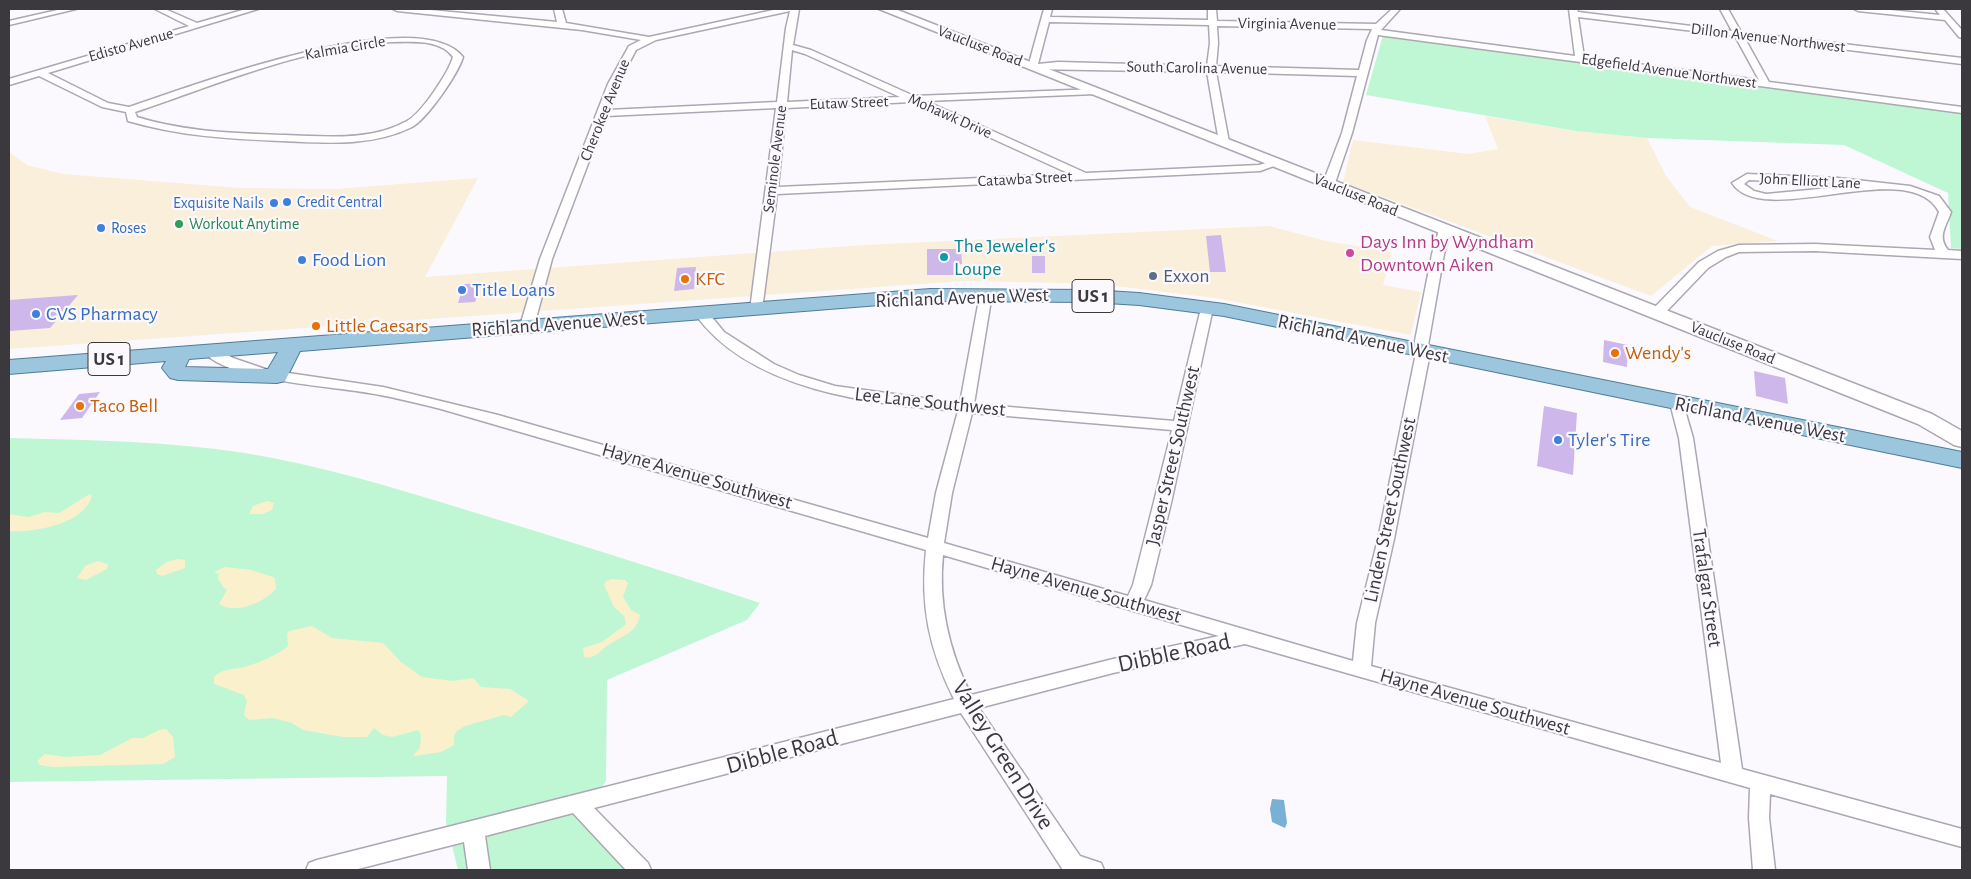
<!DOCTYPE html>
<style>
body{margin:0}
#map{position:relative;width:1971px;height:879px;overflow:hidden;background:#fbf9fe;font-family:"Alegreya Sans",sans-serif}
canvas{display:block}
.frame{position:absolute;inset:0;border:10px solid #3b393e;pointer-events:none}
</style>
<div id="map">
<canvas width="1971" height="879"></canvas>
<div class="frame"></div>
</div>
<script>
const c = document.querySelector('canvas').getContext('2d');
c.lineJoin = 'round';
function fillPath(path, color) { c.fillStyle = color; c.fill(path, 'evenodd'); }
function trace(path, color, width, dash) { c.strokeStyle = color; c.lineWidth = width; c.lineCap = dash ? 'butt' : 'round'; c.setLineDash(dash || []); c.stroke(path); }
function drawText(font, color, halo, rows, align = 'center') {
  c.font = font + ' "Alegreya Sans",sans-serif'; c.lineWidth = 4.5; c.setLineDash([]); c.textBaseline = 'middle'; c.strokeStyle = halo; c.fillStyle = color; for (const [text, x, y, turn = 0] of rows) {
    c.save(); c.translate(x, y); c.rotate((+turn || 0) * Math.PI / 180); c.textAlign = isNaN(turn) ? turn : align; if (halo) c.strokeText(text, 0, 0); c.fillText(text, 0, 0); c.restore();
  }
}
fillPath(new Path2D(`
 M1485,116L1576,131L1647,138L1666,176L1690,207L1778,241L1712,246L1651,296L1343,182L1353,140L1468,154L1498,149Z
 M9,152L27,165L63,174L240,188L336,189L478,178L425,277L864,245L1269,226L1326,241L1392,252L1383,285L1421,292L1411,335L1215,298L1124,287L1067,283L963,281L9,349Z`), '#f9efda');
fillPath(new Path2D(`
 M1383,35L1962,113V249L1951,248L1948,193L1844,145L1647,138L1576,131L1366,95Z
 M9,438C88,440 167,441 245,453C319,465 392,487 463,509C563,539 661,570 760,603L747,620L607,680L606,781L582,817L628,870H458L446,822L447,776L9,782Z`), '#bff7d5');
fillPath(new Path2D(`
 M90,494L92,496C84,524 34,533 9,531V514L28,517L45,512L59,513Z
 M267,501L274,503L272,510L263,514H249L253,506Z
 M178,559L185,560V568L162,576L157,574L156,570L166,562Z
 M98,561L108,564L107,569L86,580L77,578L85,566Z
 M225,567L251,570L273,577L275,579L276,589C264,602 237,615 219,604L227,590L223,587L218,578L219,574L214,572Z
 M612,579L625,580L628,583L623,597L631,610L640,615C637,633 623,635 610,644C601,649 595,660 584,657L583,648L602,642L626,624L624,616L614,607L604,585L606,581Z
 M312,626L332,638L383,643L401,662L422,677L453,681L473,678L481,687L510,689L529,701L511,717L504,715L465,726L457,731L454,736V745L441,752L415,756L413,755L420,748L421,735L418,730L392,737L383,735L374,728L367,737H343L303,730L292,723L273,718L249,720L244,715L247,701L244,695L214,684V677C223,668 233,670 244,667C254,665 282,653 288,646L287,634L289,631Z
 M166,729L173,737L175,757L163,764L53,767L40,765L37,761L45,754L65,757L100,755L132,738H143L159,730Z`), '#faf0cb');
fillPath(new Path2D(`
 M1272,799L1284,800L1287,823L1285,828L1272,822L1270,809Z`), '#79b0d3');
fillPath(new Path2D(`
 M1221,235L1226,272H1210L1206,236Z
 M927,249H961L962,264L955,265L956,275H927Z
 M1032,256H1045V273H1032Z
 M696,267L694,289L674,291L677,268Z
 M481,283L475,302L458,303L464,284Z
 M78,295L50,328L9,331V300Z
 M1604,340L1628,345L1627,367L1603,362Z
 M1754,371L1785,378L1788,404L1756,396Z
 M100,392L82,418L60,420L79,394Z
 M1544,406L1577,413L1573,475L1537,466Z`), '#ceb7eb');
const street = new Path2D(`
 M62,9H76L9,25V21Z
 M155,9H165L197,23L246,9H258L48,73L108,103L129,107C190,87 418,0 463,57C458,74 427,119 412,127C372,147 326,143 282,141C230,139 179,136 128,121L126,112L102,107L39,76L9,85V79L189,26ZM392,42C412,42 440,39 453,57C449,72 421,114 407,121C370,142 324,136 284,135C234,133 185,132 137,117L135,112C219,84 303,47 392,42Z
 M393,9H420L557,22L554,9H562L566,23L649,37L778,9H799L793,45L811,50L914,96L1098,89L1100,91L1095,94L926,101L1086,173L1259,165L1277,160L1282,163L1260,171L777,194L762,310L756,314L750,310L776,108L606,116L552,259L534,326L527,330L520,326L540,259L608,84L629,46L641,40L582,30L397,11ZM790,11L786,28L777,102L608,110L618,84L636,50L656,40ZM792,50L805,54L900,97L787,102ZM912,102L1070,174L778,187L786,108Z
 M1044,9H1052L1050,17L1208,20V9H1216L1217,21L1376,24L1392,9H1400L1381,30L1575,56L1569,9H1577L1578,12L1732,31L1720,9H1728L1741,32L1962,58V64L1744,37L1769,82L1962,107V113L1378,35L1352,133L1335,183L1329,186L1323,183L1342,133L1357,76L1216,72L1229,142L1224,145L1219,142L1207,72L1030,69L1028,67ZM1578,17L1735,36L1759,80L1584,57ZM1049,22L1209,25L1210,43L1207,66L1058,62L1038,64ZM1217,26L1372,29L1367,40L1359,70L1216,66L1218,43Z
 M1854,9H1880L1940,15L1936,10L1943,9L1962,30V38L1959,37L1945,20L1858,11Z
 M1747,174L1838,178L1910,186L1939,196L1951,212C1946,227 1937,236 1948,250L1962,251V259L1815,251L1739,252L1726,257L1708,268L1662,316H1652L1650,313L1652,310L1699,262L1718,251L1739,245L1815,244L1935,250L1930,237L1939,212C1909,154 1763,231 1732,183ZM1749,180L1838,184L1852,186L1766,194L1754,191L1744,184Z
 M1445,226L1451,230L1444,254L1427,351L1429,358L1394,539L1375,623L1371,666L1721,763L1679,438L1670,403L1672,400H1682L1693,438L1742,769L1962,829V847L1770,794L1769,818L1775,870H1753L1749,818L1750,788L1245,644L1113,673L979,708L1080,856L1101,863L1104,870H1063L961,713L594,808L648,863L651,870H626L573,813L485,836L490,870H468L464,842L354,870H306L309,863L317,860L954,699C929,649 920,606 926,550L441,409C417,403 393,397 369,393C332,386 226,381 203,351L205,348H215L233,358L268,370L383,387L498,415L928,538L936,493L958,411C871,404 750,391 695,314L697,311H707L724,332L774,364L799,375L835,386L960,403L980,294L986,290L992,294L974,404L1174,421L1201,308L1202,305H1212L1213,308L1171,503L1151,585L1144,600L1353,661L1357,623L1378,539L1415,358L1413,351L1432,254L1439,230ZM972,413L1172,430L1133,585L1128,596L944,543L952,493ZM943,555L1219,636L1113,659L971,695C949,651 938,604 943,555Z`);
const secondary = new Path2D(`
 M879,9H895L1932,414L1962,431V447L1954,445L1918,424Z`);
const primary = new Path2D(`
 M930,289L1091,290L1139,293L1224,304L1962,452V468L1224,316L1139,305L1091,302L930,301L300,351L285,381L277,383L178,380L170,378L162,368L166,361L9,374V360ZM278,352L268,369L185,367L189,359Z`);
trace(street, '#aca7b3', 3);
trace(secondary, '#aca7b3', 3);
trace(primary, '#4f7c98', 2);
fillPath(street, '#fff');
fillPath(secondary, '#fff');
fillPath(primary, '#9cc6de');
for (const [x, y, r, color] of [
 [287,202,5,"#3f7fe0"],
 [274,203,5,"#3f7fe0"],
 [179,224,5,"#2e9e5b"],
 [101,228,5,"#3f7fe0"],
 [1350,253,5,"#d1479c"],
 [944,257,5,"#0f9aa8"],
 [302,260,5,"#3f7fe0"],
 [1153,276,5,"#5c6f8a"],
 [685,279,5,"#e8710a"],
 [462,290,5,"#3f7fe0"],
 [36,314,5,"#3f7fe0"],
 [316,326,5,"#e8710a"],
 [1615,353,5,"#e8710a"],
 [80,406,5,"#e8710a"],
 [1558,440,5,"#3f7fe0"]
]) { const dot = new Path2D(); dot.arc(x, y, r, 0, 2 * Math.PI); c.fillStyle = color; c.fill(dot); trace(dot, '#fbf9fe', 2); }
drawText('16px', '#3b393e', '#fbf9fe', [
 ["Virginia Avenue",1287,24,1],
 ["Dillon Avenue Northwest",1768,38,7],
 ["Edisto Avenue",131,45,-16],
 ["Vaucluse Road",980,46,21],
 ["Kalmia Circle",345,48,-10],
 ["South Carolina Avenue",1197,68,1],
 ["Edgefield Avenue Northwest",1669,71,8],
 ["Eutaw Street",849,103,-2],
 ["Cherokee Avenue",605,110,-68],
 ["Mohawk Drive",950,116,24],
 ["Seminole Avenue",775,159,-83],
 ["Catawba Street",1025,179,-3],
 ["John Elliott Lane",1810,181,3],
 ["Vaucluse Road",1356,195,22],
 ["Vaucluse Road",1733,343,22]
]);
drawText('16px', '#366cbe', '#fbf9fe', [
 ["Credit Central",297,202],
 ["Exquisite Nails",264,203,"right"],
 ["Roses",111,228]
], 'left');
drawText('16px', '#27864d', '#fbf9fe', [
 ["Workout Anytime",189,224]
], 'left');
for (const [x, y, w] of [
 [1093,296,42],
 [109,359,42]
]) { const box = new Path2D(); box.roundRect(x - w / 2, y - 16.5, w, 33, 4); c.fillStyle = '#fbf9fe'; c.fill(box); trace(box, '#3b393e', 1); }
drawText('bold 19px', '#3b393e', null, [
 ["US 1",1093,296],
 ["US 1",109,359]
]);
drawText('20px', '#b23c85', '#fbf9fe', [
 ["Days Inn by Wyndham",1360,242],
 ["Downtown Aiken",1360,265]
], 'left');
drawText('20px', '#0d838f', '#fbf9fe', [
 ["The Jeweler's",954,246],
 ["Loupe",954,269]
], 'left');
drawText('20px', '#366cbe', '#fbf9fe', [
 ["Food Lion",312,260],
 ["Title Loans",472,290],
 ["CVS Pharmacy",46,314],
 ["Tyler's Tire",1568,440]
], 'left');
drawText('20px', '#4e5e75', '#fbf9fe', [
 ["Exxon",1163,276]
], 'left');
drawText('20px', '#c56008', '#fbf9fe', [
 ["KFC",695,279],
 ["Little Caesars",326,326],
 ["Wendy's",1625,353],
 ["Taco Bell",90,406]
], 'left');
drawText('20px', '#3b393e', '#fbf9fe', [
 ["Richland Avenue West",962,298,-2],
 ["Richland Avenue West",558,324,-4],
 ["Richland Avenue West",1363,339,12],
 ["Lee Lane Southwest",930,402,6],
 ["Richland Avenue West",1760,420,11],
 ["Jasper Street Southwest",1173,456,-77],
 ["Hayne Avenue Southwest",697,476,16],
 ["Linden Street Southwest",1390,510,-78],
 ["Trafalgar Street",1707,588,82],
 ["Hayne Avenue Southwest",1086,590,16],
 ["Hayne Avenue Southwest",1475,702,16]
]);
drawText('24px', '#3b393e', '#fbf9fe', [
 ["Dibble Road",1174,653,-12],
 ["Dibble Road",782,752,-15],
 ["Valley Green Drive",1003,755,58]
]);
</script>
